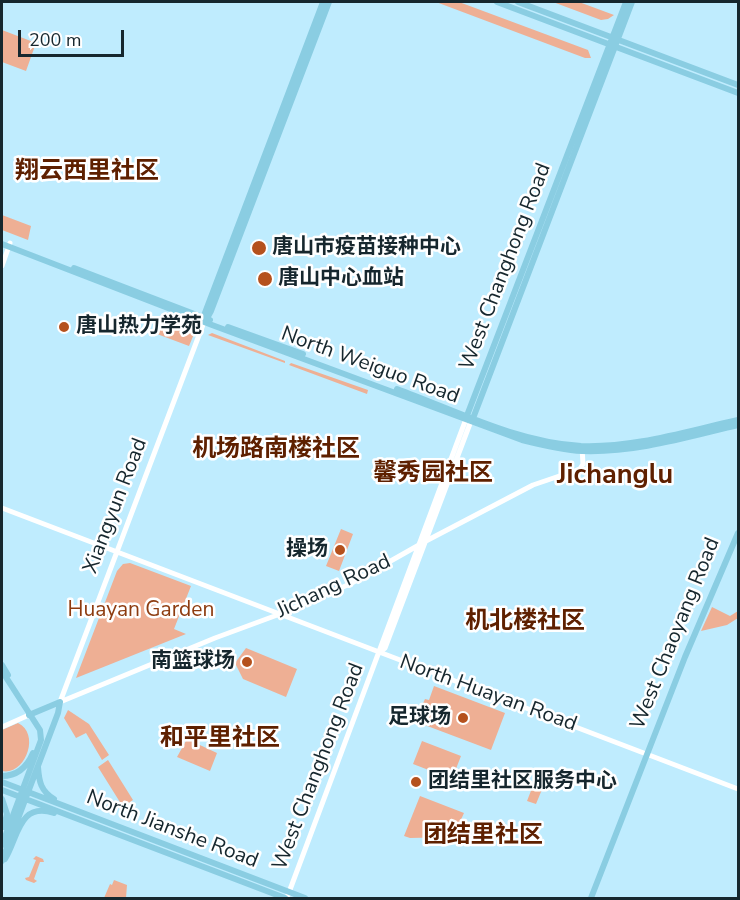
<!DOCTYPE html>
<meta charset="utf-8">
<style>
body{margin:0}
#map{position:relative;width:740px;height:900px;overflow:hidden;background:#bfecfe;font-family:"Nunito Sans",sans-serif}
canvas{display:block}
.frame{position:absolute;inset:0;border:3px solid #16272e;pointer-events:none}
.scale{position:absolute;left:18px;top:30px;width:106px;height:27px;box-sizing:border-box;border:3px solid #16272e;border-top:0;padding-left:8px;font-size:18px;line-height:21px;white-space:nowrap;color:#16272e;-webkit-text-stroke:4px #fff;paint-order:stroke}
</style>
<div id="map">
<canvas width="740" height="900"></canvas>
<div class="frame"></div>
<div class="scale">200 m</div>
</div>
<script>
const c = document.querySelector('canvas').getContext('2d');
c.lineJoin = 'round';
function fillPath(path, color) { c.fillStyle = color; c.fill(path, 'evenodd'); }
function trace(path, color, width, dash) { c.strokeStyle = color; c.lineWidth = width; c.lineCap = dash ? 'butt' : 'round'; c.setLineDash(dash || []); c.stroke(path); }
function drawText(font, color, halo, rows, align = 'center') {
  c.font = font + ' "Nunito Sans","Noto Sans SC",sans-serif'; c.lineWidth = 5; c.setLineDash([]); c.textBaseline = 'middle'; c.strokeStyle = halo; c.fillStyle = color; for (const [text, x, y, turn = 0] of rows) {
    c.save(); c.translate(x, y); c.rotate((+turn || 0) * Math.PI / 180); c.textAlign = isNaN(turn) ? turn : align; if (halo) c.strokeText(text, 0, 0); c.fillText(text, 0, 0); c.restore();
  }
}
fillPath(new Path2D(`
 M436,2H459L588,50L591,58H585Z
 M553,2H579L614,15L608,19L601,20Z
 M2,30L36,43L26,71L2,62Z
 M2,215L31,226L28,240L2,230Z
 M164,316L193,329L194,334L189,346L157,334Z
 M212,333L285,361V363L208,335Z
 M291,363L368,390L367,394L289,365Z
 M341,529L353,534L339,571L326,566Z
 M130,563L191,586L174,629L186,634L76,678L117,571L123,564Z
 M712,607L730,616L738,611V618L727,625L701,631Z
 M246,648L297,669L286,697L243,679L235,663Z
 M434,686L505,713L491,750L422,724L426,715L419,712L425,699L429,700Z
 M68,710L89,724L109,755L102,760L86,733L76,738L64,718Z
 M18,723C41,734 25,776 2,771V730Z
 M187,739L217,753L210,771L177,757Z
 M422,741L461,756L452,779L413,764Z
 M108,760L133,800L123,807L98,767Z
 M534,783L543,787L536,804L527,801Z
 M420,796L464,813L453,837L410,838L404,836Z
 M36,856L43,859L44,862H40L34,879L37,881L34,883L26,880L25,878L29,877L36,860L33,859Z
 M114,880L127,885L126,898H104L110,884L112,885Z`), '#eeaf94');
trace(new Path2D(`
 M2,266L10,243
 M2,508L738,789
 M379,653L385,648L471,421
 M60,702L215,638L280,614L350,584L426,541L533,485L580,469L583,464L582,447
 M60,702L204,322
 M2,727L29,715
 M288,895L466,419`), '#fff', 5);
trace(new Path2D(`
 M497,2L738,93
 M518,2L738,85
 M2,244L212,325L522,440C542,445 562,450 582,451C635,453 687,437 738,425
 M74,268L210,320
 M203,318L323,2
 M206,320L211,311L329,2
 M228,327L303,354
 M397,389C457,411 516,442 581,446C634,448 687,431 738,420
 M466,418L626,2
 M472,421L632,2
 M2,665L8,675
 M2,671L40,730L41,740L2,845
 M29,715L60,702
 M38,767C39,782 41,791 54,799
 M2,776C17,776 27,767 33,753
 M2,782L305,898
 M2,790L285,898
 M2,799L7,814L4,827
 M5,859C18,838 19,801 54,813
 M2,861L58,713L60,702
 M591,898L685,657L738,533`), '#8acde2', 6);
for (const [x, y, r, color] of [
 [259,248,8,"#b5511d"],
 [265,279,8,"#b5511d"],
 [64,327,6,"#b5511d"],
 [340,550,6,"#b5511d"],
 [247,662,6,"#b5511d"],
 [463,718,6,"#b5511d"],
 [416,782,6,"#b5511d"]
]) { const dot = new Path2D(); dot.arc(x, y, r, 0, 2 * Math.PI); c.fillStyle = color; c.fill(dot); trace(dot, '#fff', 2); }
drawText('bold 21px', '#16272e', '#fff', [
 ["唐山市疫苗接种中心",272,248],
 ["唐山中心血站",278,279],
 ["唐山热力学苑",76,327],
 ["操场",328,550,"right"],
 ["南篮球场",235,662,"right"],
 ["足球场",451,718,"right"],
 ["团结里社区服务中心",428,782]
], 'left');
drawText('21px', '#16272e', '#fff', [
 ["West Changhong Road",506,267,-69],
 ["North Weiguo Road",370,366,20],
 ["Xiangyun Road",116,506,-69],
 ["Jichang Road",334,587,-25],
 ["West Chaoyang Road",676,634,-68],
 ["North Huayan Road",488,694,20],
 ["West Changhong Road",319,767,-69],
 ["North Jianshe Road",172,830,21]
]);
drawText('21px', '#8d3c10', '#fff', [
 ["Huayan Garden",141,611]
]);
drawText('bold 24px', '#5e2000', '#fff', [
 ["翔云西里社区",87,172],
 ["机场路南楼社区",276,450],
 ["馨秀园社区",433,474],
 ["机北楼社区",525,622],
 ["和平里社区",220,739],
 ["团结里社区",483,836]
]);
drawText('bold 27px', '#5e2000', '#fff', [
 ["Jichanglu",615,476]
]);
</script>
